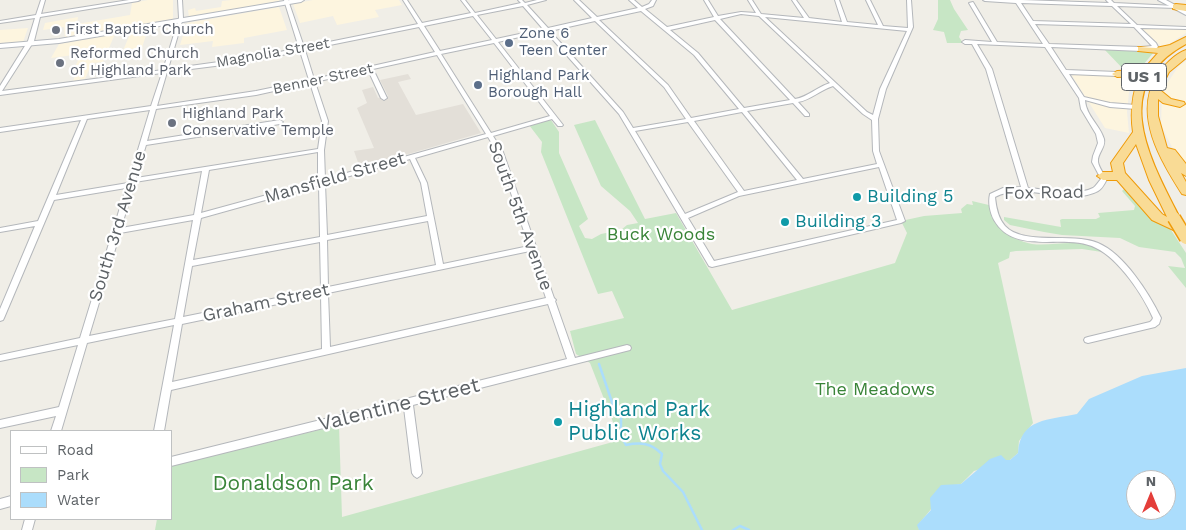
<!DOCTYPE html>
<style>
body{margin:0}
#map{position:relative;width:1186px;height:530px;overflow:hidden;background:#f0eee7;font-family:"Work Sans",sans-serif}
canvas{display:block}
.legend{position:absolute;left:10px;top:430px;width:162px;height:90px;box-sizing:border-box;background:#fff;border:1px solid #bfc1c2;margin:0;padding:6px 9px;list-style:none;font-size:15px;color:#5e6367}
.legend li{display:flex;align-items:center;gap:10px;height:25px}
.legend b{width:25px;border:1px solid #bfc1c2}
.north{position:absolute;left:1126px;top:470px;width:50px;height:50px;box-sizing:border-box;background:#fff;border:1px solid #bfc1c2;border-radius:50%;rotate:0deg;font-size:14px;font-weight:700;line-height:20px;text-align:center;color:#5e6367}
.north::after{content:'';display:block;margin:auto;width:18px;height:22px;background:#e43e3a;clip-path:polygon(50% 0,100% 100%,50% 72%,0 100%)}
</style>
<div id="map">
<canvas width="1186" height="530"></canvas>
<ul class="legend">
<li><b style="height:6px;background:#fff"></b>Road</li>
<li><b style="height:14px;background:#c7e6c5"></b>Park</li>
<li><b style="height:14px;background:#abddfc"></b>Water</li>
</ul>
<div class="north">N</div>
</div>
<script>
const c = document.querySelector('canvas').getContext('2d');
c.lineJoin = 'round';
function fillPath(path, color) { c.fillStyle = color; c.fill(path, 'evenodd'); }
function trace(path, color, width, dash) { c.strokeStyle = color; c.lineWidth = width; c.lineCap = dash ? 'butt' : 'round'; c.setLineDash(dash || []); c.stroke(path); }
function drawText(font, color, halo, rows, align = 'center') {
  c.font = font + ' "Work Sans",sans-serif'; c.lineWidth = 4.5; c.setLineDash([]); c.textBaseline = 'middle'; c.strokeStyle = halo; c.fillStyle = color; for (const [text, x, y, turn = 0] of rows) {
    c.save(); c.translate(x, y); c.rotate((+turn || 0) * Math.PI / 180); c.textAlign = isNaN(turn) ? turn : align; if (halo) c.strokeText(text, 0, 0); c.fillText(text, 0, 0); c.restore();
  }
}
fillPath(new Path2D(`
 M148,0H173V19L65,37L64,27L43,30L45,23L78,17L77,24L130,15L132,3Z
 M231,0H279V1L189,17L188,10L195,8L196,11L221,7L222,1Z
 M313,0H399L402,5L375,10L379,17L337,25L333,16L300,23L293,4Z
 M279,7L287,30L244,38V43L212,47L213,41L180,45L187,23Z
 M28,28L23,42L0,43V30Z
 M1141,28L1186,29V33L1163,48Z
 M148,29L142,48L131,49L129,54L121,55L131,32Z
 M115,34L103,62L92,63L85,79L73,81L78,69H74L81,54L51,58L59,44Z
 M1186,61V167L1172,147L1161,125L1162,91L1178,67Z
 M1071,74L1116,76L1130,82L1127,112L1129,133L1105,128Z`), '#fdf5df');
fillPath(new Path2D(`
 M408,74L411,79L398,82L416,115L463,104L481,133L360,168L354,151L374,148L357,108L367,103L362,90L373,87L378,98L388,96L380,80Z`), '#e3dfd8');
fillPath(new Path2D(`
 M938,0H950L954,9L968,30L961,31L959,37L963,43H947L944,32L933,30L938,19Z
 M1104,49L1154,52L1138,71L1126,72Z
 M551,120L559,132V153L588,219L579,226L585,238L592,239L601,234L621,230L627,225L638,223L630,211L601,186L574,125L595,120L645,219L676,213L732,310L895,263L907,233L901,221L924,216L962,213L961,209L967,204L973,205L972,201L993,206L1000,229C1009,236 1021,242 1032,244C1054,247 1083,236 1102,252L1082,249L1016,251L1010,252L1009,258L998,263L1033,423L1019,441L1018,453L1010,460L974,471L961,484L950,486L918,525L919,530H155L157,519H171V466L339,425L342,517L620,440L590,363L576,354L570,331L624,318L612,291L598,294L541,152L542,142L529,125Z
 M1124,189L1169,227L1186,253V288L1168,266L1185,268L1181,258L1175,252L1139,247L1120,238L1062,235L1044,232L1010,225L1004,220V217L1061,227L1060,220L1062,219H1096L1100,217L1098,213L1134,210L1135,206L1122,191Z`), '#c7e6c5');
fillPath(new Path2D(`
 M1186,368V530H919L917,525L931,510L930,498L941,485L961,484L990,459L1001,455L1006,460H1010L1018,453C1020,418 1049,420 1077,414L1089,399L1142,376ZM1136,480H1166V510H1136Z`), '#abddfc');
trace(new Path2D(`
 M599,364L614,408L621,418V436L626,445C641,442 651,443 662,454L660,464L663,471L683,492L702,530
 M733,530L740,526L749,530`), '#abddfc', 2.5);
const street = new Path2D(`
 M41,0H45L41,14L129,0H140L138,1L40,17L34,41L2,91L163,70L179,18L178,0H182L183,18L168,69L255,57L299,48L284,0H288L304,47L418,24L403,0H407L422,23L471,13L461,0H465L475,13L521,3L518,0H522L525,3L537,0H546L527,5L548,28L592,18L574,0H579L597,17L638,8L629,0H634L642,7L649,4L652,0H656L653,6L645,9L667,27L714,17L704,0H708L718,16L741,12L756,13L748,0H752L761,14L804,18L792,0H796L809,18L842,22L835,0H839L847,22L878,25L866,0H870L883,26L908,28L907,0H911L913,27L886,89L878,119L879,151L905,221L901,223L712,267L709,266L619,114L545,31L498,42L563,125L562,126H558L552,119L493,136L503,152L554,298L556,300L555,301L575,358L627,345L630,346L631,348L630,350L413,405L422,473L420,476L417,478L414,476L412,473L404,408L171,466V457L567,359L548,304L171,390L164,431H154L174,325L87,343L61,431H51L56,416L0,428V420L59,407L78,345L0,361V355L80,338L126,188L54,200L4,318L3,320L0,321V309L35,226L0,232V228L38,221L81,120L0,132V128L151,106L162,73L0,95V86L28,41L35,18L0,23V21L36,15ZM523,6L543,29L496,39L477,15ZM641,11L694,55L739,109L691,118L668,85L599,20ZM741,14L759,16L830,83C817,87 808,97 795,99L720,19ZM473,16L492,40L440,51L424,26ZM765,17L907,31L880,89L873,115L867,112ZM715,20L790,100L744,108L698,53L670,30ZM595,21L664,87L686,119L633,128L623,112L550,31ZM419,27L435,52L314,79L305,50ZM494,43L550,116L491,133L441,54ZM300,51L309,80L256,91L157,106L167,72L255,61ZM437,55L486,134L325,179L324,150L328,121L315,82L368,70L381,98L384,100L387,98L373,69ZM310,83L322,121L318,149L136,178L146,145L280,124L283,122L280,120L147,141L156,109L256,95ZM833,86L863,114L872,120L873,151L877,164L803,179L747,111L793,103L805,116H809V114L798,102C811,100 820,90 833,86ZM150,110L128,183L56,195L87,119ZM742,112L797,180L744,191L694,121ZM688,122L738,192L685,214L635,131ZM488,137L497,152L529,246L443,264L427,183L415,158ZM318,152V181L201,213L209,170ZM410,159L421,183L427,216L327,235L325,183ZM879,167L897,220L714,261L688,218L739,196ZM202,171L194,215L121,228L135,182ZM319,185L320,237L193,260L201,218ZM193,220L175,319L89,336L120,233ZM428,221L436,265L328,287L327,240ZM320,242L321,289L183,317L192,266ZM530,251L546,298L330,347L328,293ZM321,295L322,349L172,382L182,324Z
 M983,0H1022L1109,3L1106,0H1111L1114,3L1176,6L1178,7L1176,8L1117,6L1137,25L1186,27V29L1140,28L1156,43L1158,47L1157,48L1141,51L1051,47L1066,70L1117,72L1120,74L1117,76L1069,74L1084,97L1110,103L1136,105L1139,107L1136,109L1110,107L1085,100C1086,116 1100,125 1104,139C1106,148 1097,153 1098,162C1099,168 1104,174 1107,179C1105,183 1102,189 1098,191C1068,207 1027,181 995,197C996,207 998,218 1005,226C1023,246 1072,232 1098,243C1124,254 1149,293 1161,318L1159,324L1155,327L1088,343L1085,342L1084,340L1085,338L1088,337L1150,322L1152,320L1153,318C1143,295 1119,259 1096,248C1065,232 1015,257 994,220C990,213 988,202 990,194L1003,188L1021,187L986,69L972,44H965L962,42L965,40L992,42L969,3L973,2L997,42L1043,44L1016,3L985,1ZM1021,3L1112,6L1131,24L1033,21ZM1035,24L1134,27L1152,46L1141,47L1049,44ZM977,44L1045,47L1079,98L1081,109L1096,134L1098,143L1093,156L1092,162L1101,179C1098,182 1096,186 1093,188C1076,197 1046,189 1028,188L992,69Z
 M11,496V506L0,509V499Z
 M25,519H35L32,530H22Z`);
const secondary = new Path2D(`
 M290,0H304L301,2L59,43L0,48V44L59,39Z
 M1158,0H1166L1186,11V15Z`);
const highway = new Path2D(`
 M1176,4L1186,5V11L1173,9V5Z
 M1186,37V44C1108,86 1150,159 1180,218L1176,222L1186,227V233L1182,234L1152,220L1117,180H1103L1097,176L1103,172H1113L1111,163L1133,132C1130,112 1132,95 1139,76L1117,77L1112,74L1117,71L1143,70L1158,53L1138,51V47L1156,48L1170,45ZM1136,144L1149,180L1167,217L1162,214L1125,173L1123,163Z
 M1186,50V58L1169,72L1160,90L1171,99L1184,102L1185,104L1180,107L1163,103L1158,99V116L1167,148L1175,150L1186,164V176L1181,173L1186,182V195L1182,194C1160,159 1133,115 1157,75C1163,66 1175,54 1186,50Z`);
trace(street, '#b4b7bb', 2);
trace(secondary, '#b5b9be', 2);
trace(highway, '#ef9b09', 2);
fillPath(street, '#fff');
fillPath(secondary, '#fff');
fillPath(highway, '#f9db95');
const highwayBridge = new Path2D(`
 M1174,218L1186,238`);
trace(highwayBridge, '#ef9b09', 15, []);
trace(highwayBridge, '#f9db95', 12);
for (const [x, y, r, color] of [
 [56,30,5,"#6b7280"],
 [509,43,5,"#5c6f8a"],
 [60,63,5,"#6b7280"],
 [478,85,5,"#5c6f8a"],
 [172,123,5,"#6b7280"],
 [857,197,5,"#0f9aa8"],
 [785,222,5,"#0f9aa8"],
 [558,422,5,"#0f9aa8"]
]) { const dot = new Path2D(); dot.arc(x, y, r, 0, 2 * Math.PI); c.fillStyle = color; c.fill(dot); trace(dot, '#fff', 2); }
drawText('15px', '#5b616d', '#fff', [
 ["First Baptist Church",66,30],
 ["Reformed Church",70,54],
 ["of Highland Park",70,71],
 ["Highland Park",182,114],
 ["Conservative Temple",182,131]
], 'left');
drawText('15px', '#4e5e75', '#fff', [
 ["Zone 6",519,34],
 ["Teen Center",519,51],
 ["Highland Park",488,76],
 ["Borough Hall",488,93]
], 'left');
drawText('15px', '#5e6367', '#fff', [
 ["Magnolia Street",273,53,-10],
 ["Benner Street",323,79,-12]
]);
for (const [x, y, w] of [
 [1144,77,45]
]) { const box = new Path2D(); box.roundRect(x - w / 2, y - 13.5, w, 27, 4); c.fillStyle = '#fff'; c.fill(box); trace(box, '#5e6367', 1); }
drawText('bold 16px', '#5e6367', null, [
 ["US 1",1144,77]
]);
drawText('18px', '#5e6367', '#fff', [
 ["Mansfield Street",335,178,-16],
 ["Fox Road",1044,193,-1],
 ["South 5th Avenue",520,216,70],
 ["South 3rd Avenue",118,226,-73],
 ["Graham Street",266,303,-12]
]);
drawText('18px', '#0d838f', '#fff', [
 ["Building 5",867,197],
 ["Building 3",795,222]
], 'left');
drawText('18px', '#398438', '#fff', [
 ["Buck Woods",661,235],
 ["The Meadows",875,390]
]);
drawText('21px', '#5e6367', '#fff', [
 ["Valentine Street",399,405,-14]
]);
drawText('21px', '#0d838f', '#fff', [
 ["Highland Park",568,410],
 ["Public Works",568,434]
], 'left');
drawText('21px', '#398438', '#fff', [
 ["Donaldson Park",293,484]
]);
</script>
